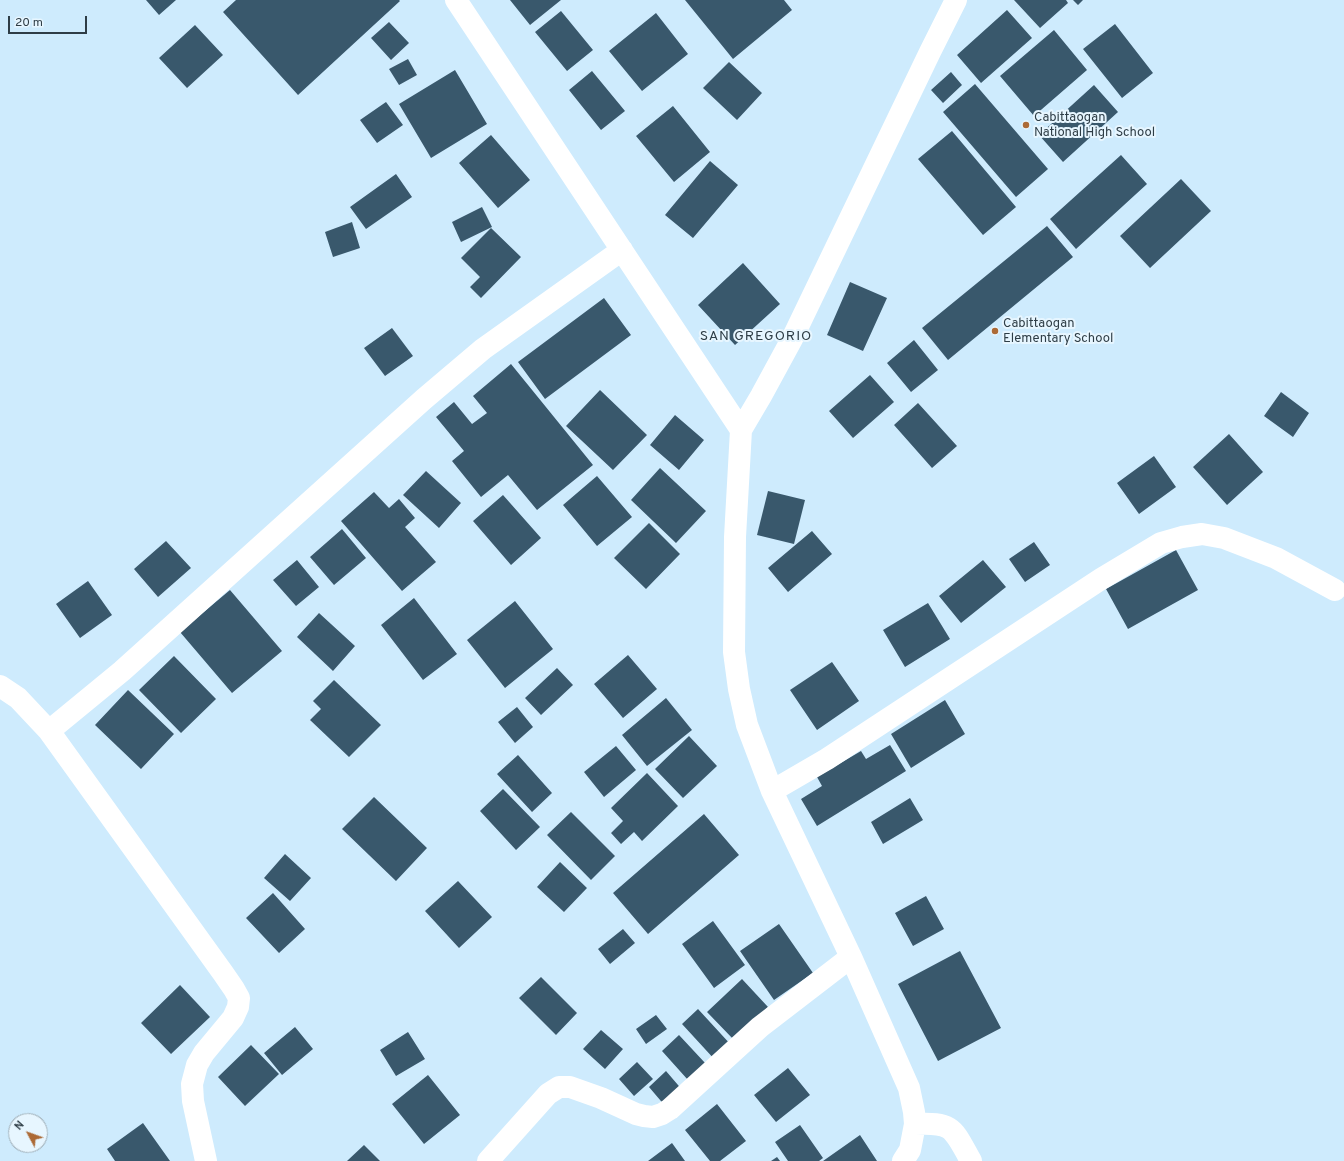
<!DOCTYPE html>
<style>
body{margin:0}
#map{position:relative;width:1344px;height:1161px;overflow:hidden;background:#ceebfd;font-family:Overpass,sans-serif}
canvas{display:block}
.north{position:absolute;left:8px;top:1113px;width:40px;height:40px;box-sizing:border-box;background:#e7f6ff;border:1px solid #9dacb5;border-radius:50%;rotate:311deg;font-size:11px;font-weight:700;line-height:16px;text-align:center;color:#2e3d46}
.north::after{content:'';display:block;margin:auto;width:14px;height:18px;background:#ac6a36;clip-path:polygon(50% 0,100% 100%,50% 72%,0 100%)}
.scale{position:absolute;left:8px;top:16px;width:79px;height:18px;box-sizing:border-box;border:2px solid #2e3d46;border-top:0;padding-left:5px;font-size:12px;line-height:14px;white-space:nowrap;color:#2e3d46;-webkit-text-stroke:3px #e7f6ff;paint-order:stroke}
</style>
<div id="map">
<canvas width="1344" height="1161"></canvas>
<div class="north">N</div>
<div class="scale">20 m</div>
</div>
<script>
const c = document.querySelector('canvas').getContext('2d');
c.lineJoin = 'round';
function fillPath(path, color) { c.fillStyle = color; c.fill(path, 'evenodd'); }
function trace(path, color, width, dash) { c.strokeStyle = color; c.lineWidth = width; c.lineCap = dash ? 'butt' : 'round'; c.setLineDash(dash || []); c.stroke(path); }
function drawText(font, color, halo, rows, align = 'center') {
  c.font = font + ' Overpass,sans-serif'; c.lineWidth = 4; c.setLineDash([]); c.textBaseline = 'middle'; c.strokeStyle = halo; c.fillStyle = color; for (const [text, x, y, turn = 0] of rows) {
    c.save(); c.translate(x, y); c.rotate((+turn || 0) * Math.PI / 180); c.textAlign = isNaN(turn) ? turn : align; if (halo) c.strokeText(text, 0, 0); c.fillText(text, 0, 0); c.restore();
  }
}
fillPath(new Path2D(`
 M146,0H176L159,15Z
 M236,0H399L400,1L298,95L223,12Z
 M510,0H561L530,25Z
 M685,0H784L792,10L733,59Z
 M1014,0H1066L1068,3L1040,28Z
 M1073,0H1083L1078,5Z
 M1007,10L1032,38L981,83L957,55Z
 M561,11L593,50L567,71L535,32Z
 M656,13L688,54L642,91L609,51Z
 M389,22L409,43L391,60L371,38Z
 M1115,24L1153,73L1122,98L1083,49Z
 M195,25L223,55L187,88L159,58Z
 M1054,30L1087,70L1034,116L1000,76Z
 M408,59L417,75L399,85L389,69Z
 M729,62L762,93L737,120L703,88Z
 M455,70L487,124L431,158L399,104Z
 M592,71L625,111L601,130L569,90Z
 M951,72L962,85L943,103L931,90Z
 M975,84L1048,169L1016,197L943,112Z
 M1094,85L1118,112L1063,162L1039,135Z
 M386,102L403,125L377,143L360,120Z
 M673,106L710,152L674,182L636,136Z
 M952,131L1016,207L983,235L918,159Z
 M491,135L530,180L498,208L459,163Z
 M1121,155L1147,184L1076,249L1050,219Z
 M710,161L738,185L693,238L665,215Z
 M396,174L412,197L366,229L350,207Z
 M1181,179L1211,211L1150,268L1120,236Z
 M482,207L492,227L461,242L452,222Z
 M352,222L360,248L333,257L325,232Z
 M1047,226L1073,257L948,360L922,328Z
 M491,228L521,257L481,298L470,287L480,277L461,258Z
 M743,263L780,304L735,345L698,305Z
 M850,282L887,298L863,351L827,335Z
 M604,298L631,335L545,399L518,362Z
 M392,328L413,356L385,376L364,348Z
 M914,340L938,370L911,392L887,363Z
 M511,364L593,465L537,510L508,475L481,497L452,461L464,451L436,417L454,402L472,424L487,413L473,396Z
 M870,375L894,402L853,438L829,411Z
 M600,390L647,435L613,470L566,426Z
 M1281,392L1309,413L1293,437L1264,416Z
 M918,403L957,446L932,468L894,425Z
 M675,415L704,440L679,470L650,445Z
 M1229,434L1263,472L1227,505L1193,467Z
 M1154,456L1176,487L1139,514L1117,483Z
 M660,468L706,511L676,543L631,500Z
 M426,471L461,503L439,528L403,495Z
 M597,476L632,517L597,546L563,505Z
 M768,491L805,500L794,544L757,535Z
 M374,492L389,508L399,499L415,518L405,527L436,562L402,591L341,521Z
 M503,495L541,538L511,565L473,521Z
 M649,523L680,554L646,589L614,558Z
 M342,529L366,558L334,585L310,557Z
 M812,531L832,554L788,592L768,568Z
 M166,541L191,568L158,597L134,569Z
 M1034,542L1050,565L1025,582L1009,559Z
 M1176,550L1198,590L1128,629L1106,589Z
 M297,560L319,587L296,606L273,580Z
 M983,560L1006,587L961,623L939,596Z
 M88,581L112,615L80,638L56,604Z
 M230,590L282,651L232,693L180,632Z
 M414,598L457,654L423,680L381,625Z
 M515,601L553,649L505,688L467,640Z
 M928,603L950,639L905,667L883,630Z
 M319,613L355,646L333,671L297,637Z
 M628,655L657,689L623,718L594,684Z
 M174,656L216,699L181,733L139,690Z
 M832,662L859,701L817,730L790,690Z
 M557,668L573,685L541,715L525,698Z
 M334,680L381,725L349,757L310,720L321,709L313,701Z
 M128,690L174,734L141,769L95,725Z
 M666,698L692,730L647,766L622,735Z
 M945,700L965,734L911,768L891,734Z
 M517,707L533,727L515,743L498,722Z
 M689,736L717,766L683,798L655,769Z
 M890,745L906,771L817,826L801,799L822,786L817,777L861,751L866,759Z
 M616,746L636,770L604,797L584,772Z
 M518,755L552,793L532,812L497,774Z
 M647,773L678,806L642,841L634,832L621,844L611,833L623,821L611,808Z
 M503,789L540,827L516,850L480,811Z
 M374,797L427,848L396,881L342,829Z
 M910,798L923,820L883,844L871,822Z
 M571,812L615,856L591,880L547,835Z
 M704,814L739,855L648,934L613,893Z
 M285,854L311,878L290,901L264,878Z
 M560,862L587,888L564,912L537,887Z
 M458,881L492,917L459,948L425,911Z
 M273,893L305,929L279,953L246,918Z
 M926,896L944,929L913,946L895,913Z
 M713,921L745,965L714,988L682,944Z
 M779,924L813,973L774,1000L740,951Z
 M623,929L635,943L610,964L598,949Z
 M960,951L1001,1028L938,1061L898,984Z
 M541,977L577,1013L556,1035L519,998Z
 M742,979L768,1007L734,1040L707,1012Z
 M180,985L210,1017L171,1054L141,1023Z
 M698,1009L732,1046L716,1061L682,1024Z
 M656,1015L667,1029L646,1044L636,1029Z
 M295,1027L313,1049L282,1075L264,1053Z
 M601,1030L623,1049L605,1069L583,1049Z
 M408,1032L425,1059L396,1076L380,1050Z
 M679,1035L706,1064L688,1080L662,1051Z
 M251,1045L279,1074L245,1106L218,1077Z
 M637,1062L653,1079L634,1096L619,1079Z
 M788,1068L810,1095L776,1122L754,1095Z
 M666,1071L684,1092L666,1107L649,1087Z
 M428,1075L460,1115L424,1144L392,1104Z
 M717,1104L746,1141L720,1161H710L685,1130Z
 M143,1123L170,1161H115L107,1149Z
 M800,1125L823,1158L819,1161H788L775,1142Z
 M860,1135L877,1161H823Z
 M672,1143L685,1161H648Z
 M364,1145L380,1161H347Z
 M777,1157L780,1161H771Z`), '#39586c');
trace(new Path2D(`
 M456,0L741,430
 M0,686L18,698L49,731
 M772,791L827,759L1101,579L1161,543L1182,537L1202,534L1224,538L1276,558L1335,590
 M915,1124C954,1122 953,1129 971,1161
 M206,1161L193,1101L192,1084L197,1065L204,1053L233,1018L238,1007L239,998L234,989L223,973L49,731L122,671L424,399L483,349L622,250
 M488,1161L548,1094L559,1087H570L601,1098L636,1114L644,1116L653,1117L662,1114L670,1109L760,1027L851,957
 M903,1161L910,1150L915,1124L914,1112L909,1088L851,957L772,791L747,725L739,689L734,652L735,537L741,430L761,396L792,339L930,52L956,0`), '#fff', 22);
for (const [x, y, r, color] of [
 [1026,125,4,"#ac6a36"],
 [995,331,4,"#ac6a36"]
]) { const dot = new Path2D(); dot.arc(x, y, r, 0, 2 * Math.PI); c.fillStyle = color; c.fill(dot); trace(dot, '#e7f6ff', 1.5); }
drawText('13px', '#2e3d46', '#e7f6ff', [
 ["Cabittaogan",1034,118],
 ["National High School",1034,133],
 ["Cabittaogan",1003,324],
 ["Elementary School",1003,339]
], 'left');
c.letterSpacing = '1px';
drawText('14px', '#2e3d46', '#e7f6ff', [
 ["SAN GREGORIO",756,337]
]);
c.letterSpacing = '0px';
</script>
